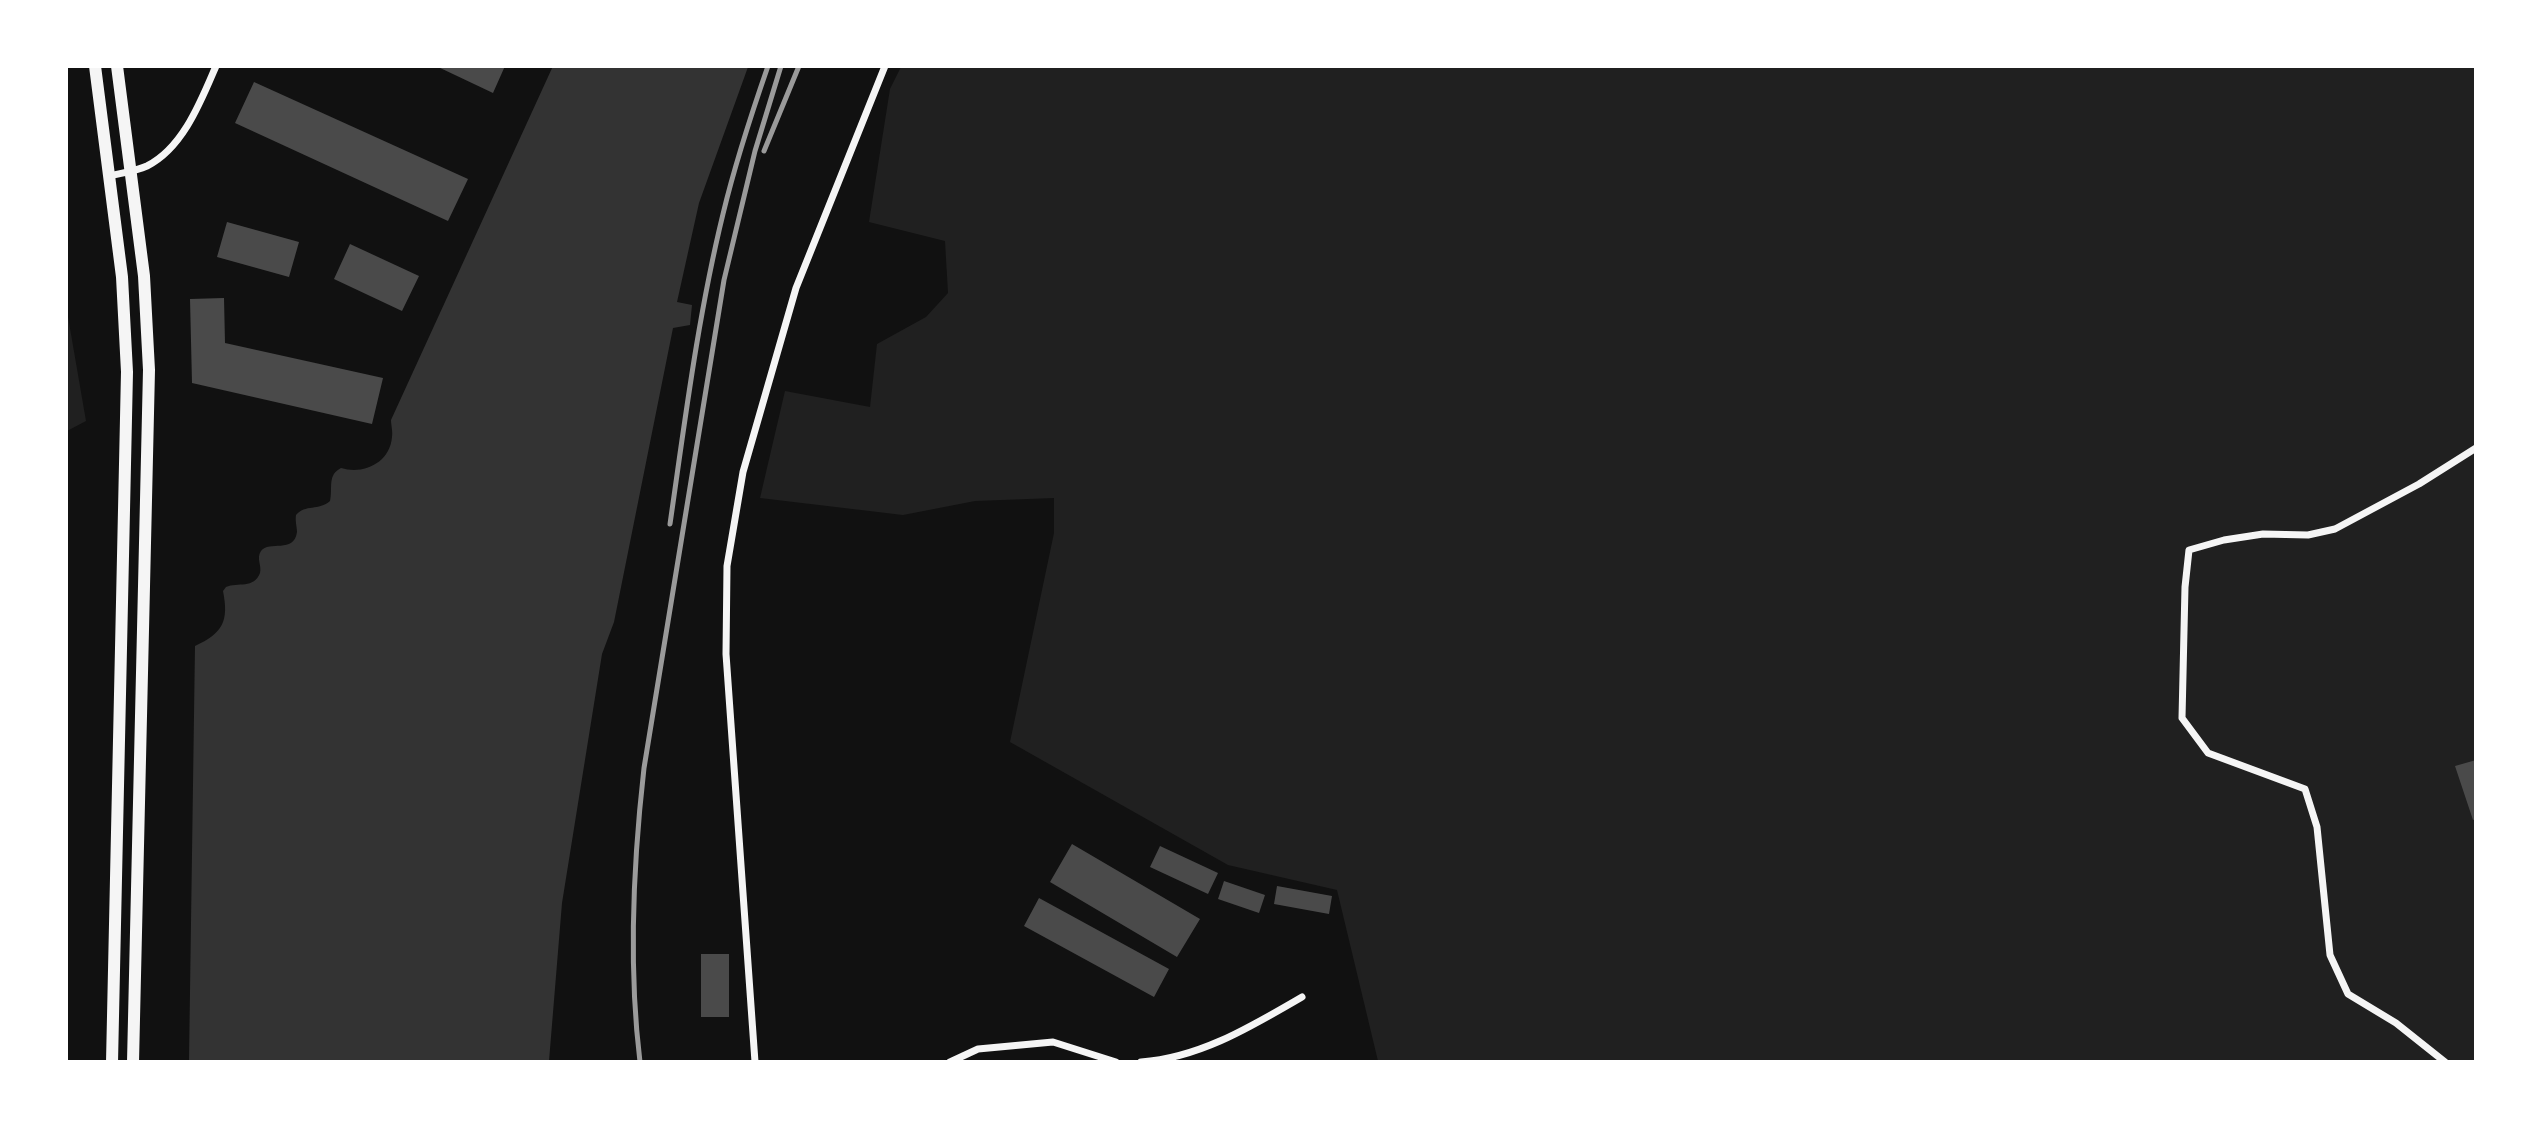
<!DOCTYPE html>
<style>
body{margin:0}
#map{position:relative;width:2542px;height:1128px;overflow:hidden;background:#111;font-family:Barlow,sans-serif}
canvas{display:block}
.frame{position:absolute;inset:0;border:68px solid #fff;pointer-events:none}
</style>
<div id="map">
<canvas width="2542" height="1128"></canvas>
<div class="frame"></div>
</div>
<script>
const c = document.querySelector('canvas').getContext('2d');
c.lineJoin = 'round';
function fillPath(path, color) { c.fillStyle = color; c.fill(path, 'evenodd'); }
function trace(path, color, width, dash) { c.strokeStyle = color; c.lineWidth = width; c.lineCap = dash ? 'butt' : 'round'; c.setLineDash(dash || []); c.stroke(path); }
fillPath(new Path2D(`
 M901,67H2475V1061H1378L1337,890L1228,865L1010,742L1054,533V498L975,501L903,515L760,498L785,391L870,407L877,344L926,317L948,293L945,241L869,222L890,89Z
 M67,311L86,421L67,431H66Z`), '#202020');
fillPath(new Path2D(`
 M553,66L748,67L699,203L677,302L692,305L690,325L673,328L614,622L602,654L562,903L549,1061H189L195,646C223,633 229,621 223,591L226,587C238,582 254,589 260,573C262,566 256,558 261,551C269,540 294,554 297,532C297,527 295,521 296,515C305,504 319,511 330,501C333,488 327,475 341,468C363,475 390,463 392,437C393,432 391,425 391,420Z`), '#333');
fillPath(new Path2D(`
 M436,66H505L493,93Z
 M254,82L468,179L448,221L235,123Z
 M227,222L299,242L289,277L217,257Z
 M350,244L419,276L402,311L334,279Z
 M224,298L225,343L383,378L372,424L192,383L190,299Z
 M2476,760V819L2473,820L2455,766Z
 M1072,844L1200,919L1177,957L1050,882Z
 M1160,846L1218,873L1208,894L1150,867Z
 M1224,881L1265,895L1259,913L1218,899Z
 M1277,886L1332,896L1329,914L1274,904Z
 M1039,898L1169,969L1154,997L1024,926Z
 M701,954H729V1017H701Z`), '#4a4a4a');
trace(new Path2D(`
 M109,176C122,173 136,171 147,166C183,148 201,101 216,66
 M755,1062L726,654L727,566L743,472L796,288L885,66
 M950,1062L978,1049L1053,1042L1116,1062
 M1141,1062C1200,1058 1252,1026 1302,997
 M2445,1062L2396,1023L2348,994L2330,955L2317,827L2305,789L2208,753L2182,718L2185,587L2189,550L2224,540L2263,534L2308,535L2335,529L2419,484L2476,448`), '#f5f5f5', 7);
trace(new Path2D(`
 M95,66L122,277L127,372L112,1062
 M117,66L144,276L149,370L133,1062`), '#f5f5f5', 12);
trace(new Path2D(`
 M764,151L799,66
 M670,524C685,420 698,316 723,214C735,164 751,115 768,66
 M640,1062C628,964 633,865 644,768L724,280L755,151L781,66`), '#9a9a9a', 5);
</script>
